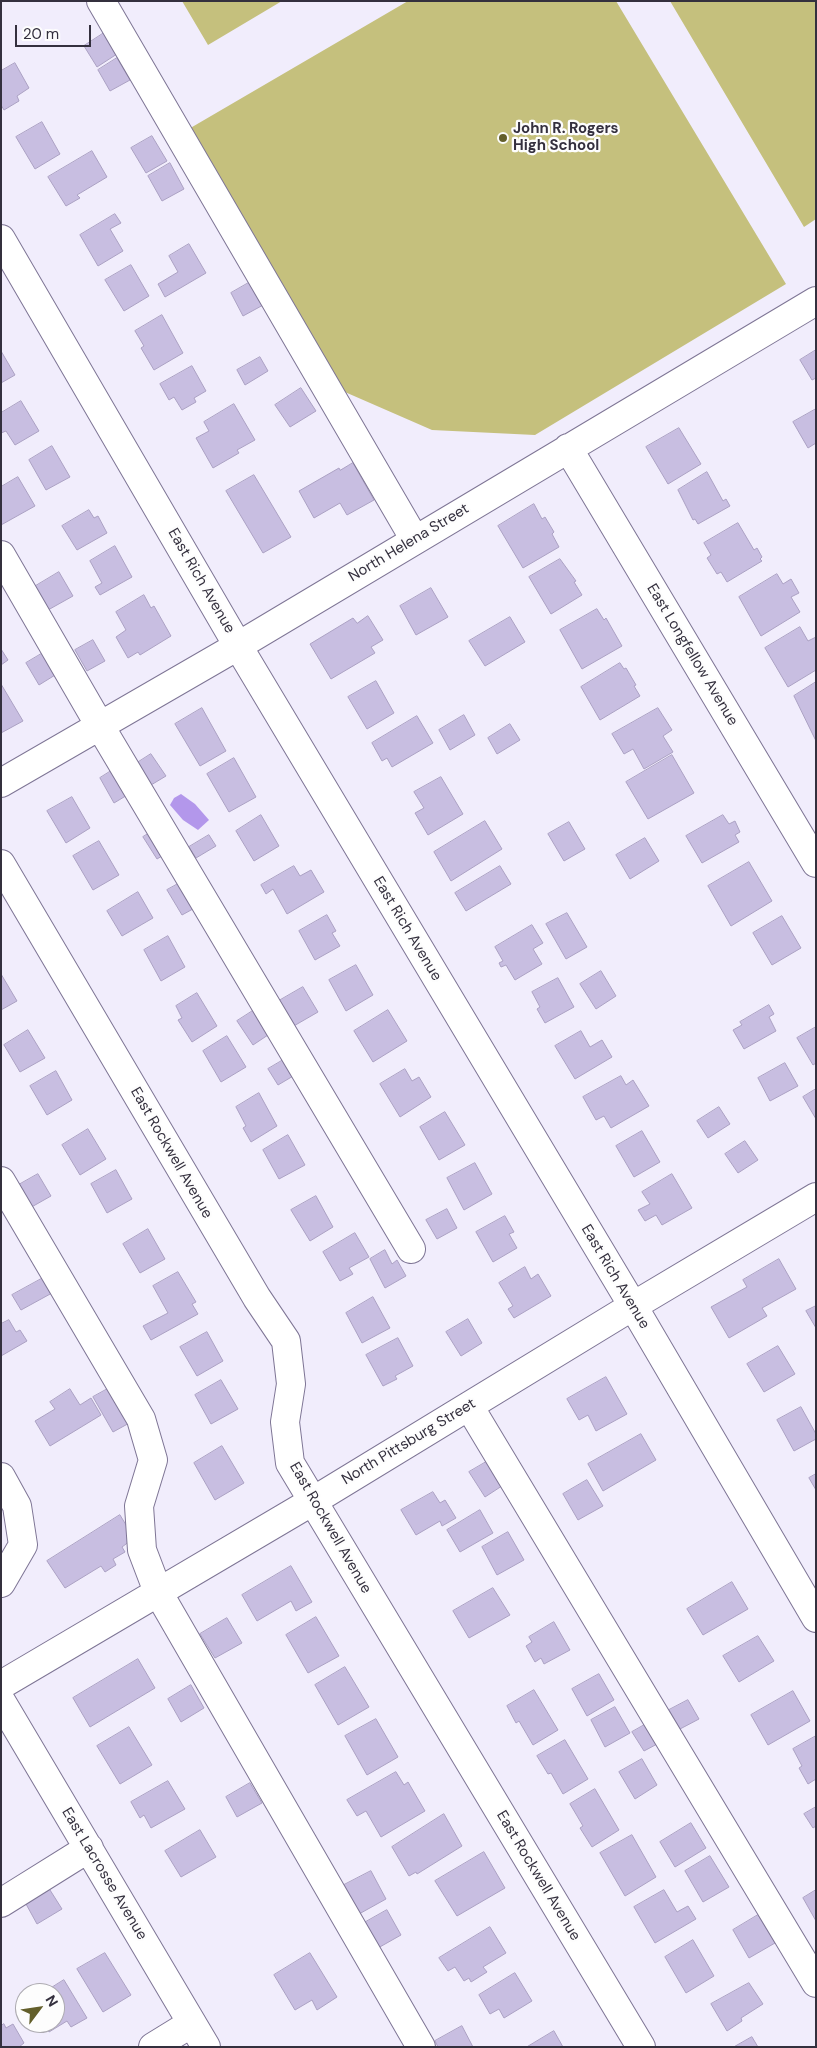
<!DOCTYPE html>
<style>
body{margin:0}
#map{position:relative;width:817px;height:2048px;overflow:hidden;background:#f1edfc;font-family:"DM Sans",sans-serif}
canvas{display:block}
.frame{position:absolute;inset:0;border:2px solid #34303e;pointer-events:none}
.north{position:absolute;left:15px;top:1983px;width:50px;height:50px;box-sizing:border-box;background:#fdfdfd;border:1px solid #adabb1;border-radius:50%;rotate:59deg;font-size:14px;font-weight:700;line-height:20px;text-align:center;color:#34303e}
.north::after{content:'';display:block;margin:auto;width:18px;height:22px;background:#635f2b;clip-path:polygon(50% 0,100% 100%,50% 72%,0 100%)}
.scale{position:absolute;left:15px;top:25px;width:76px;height:22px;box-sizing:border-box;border:2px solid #34303e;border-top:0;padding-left:6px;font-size:15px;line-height:18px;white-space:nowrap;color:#34303e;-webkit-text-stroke:4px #fdfdfd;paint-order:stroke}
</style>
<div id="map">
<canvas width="817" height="2048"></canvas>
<div class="frame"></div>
<div class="north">N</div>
<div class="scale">20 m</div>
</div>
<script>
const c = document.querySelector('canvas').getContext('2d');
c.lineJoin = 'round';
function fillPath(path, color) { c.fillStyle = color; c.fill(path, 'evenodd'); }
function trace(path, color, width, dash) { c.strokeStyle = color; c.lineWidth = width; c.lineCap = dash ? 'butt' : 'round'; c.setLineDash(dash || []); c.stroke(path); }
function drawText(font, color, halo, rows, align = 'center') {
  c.font = font + ' "DM Sans",sans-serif'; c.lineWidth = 4.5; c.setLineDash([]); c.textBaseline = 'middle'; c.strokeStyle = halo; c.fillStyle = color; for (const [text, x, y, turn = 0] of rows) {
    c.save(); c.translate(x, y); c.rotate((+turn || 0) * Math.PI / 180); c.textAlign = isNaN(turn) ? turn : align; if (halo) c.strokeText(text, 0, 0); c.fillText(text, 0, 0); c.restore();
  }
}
fillPath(new Path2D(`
 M182,1H282L208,45Z
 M408,1H616L786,284L535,435L432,430L338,389L187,130Z
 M670,1H816V219L804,227Z`), '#c5c07d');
fillPath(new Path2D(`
 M181,794L195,804L209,820L198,830L183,820L170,805L174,798Z`), '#b397eb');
const building = new Path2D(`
 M104,33L117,54L97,67L84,46Z
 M117,58L130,80L110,91L98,70Z
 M15,63L29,88L17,96L19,101L4,110L1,105V71Z
 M42,122L60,154L35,169L16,137Z
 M152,136L167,161L146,173L131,148Z
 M92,151L107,177L77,195L80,198L66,206L48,177Z
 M170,163L184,189L162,201L148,176Z
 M115,214L121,223L110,229L123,251L98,266L80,235Z
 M189,244L206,273L165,297L158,284L178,272L169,256Z
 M131,265L149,296L124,311L105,280Z
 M252,281L265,304L243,316L231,293Z
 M162,315L183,353L154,370L141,348L144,346L135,331Z
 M816,350V378L812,380L800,360Z
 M1,351L15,375L1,383Z
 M260,357L268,371L245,385L237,370Z
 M192,366L206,391L194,398L196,402L182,410L174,397L169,400L160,384Z
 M301,388L316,411L290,427L275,405Z
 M21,401L39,431L15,445L6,431L1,433V413Z
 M234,404L255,440L237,450L239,453L213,468L196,438L209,431L204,422Z
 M816,409V443L808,448L793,422Z
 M679,428L701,464L668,484L646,447Z
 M52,446L70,477L46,490L29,460Z
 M353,463L374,500L347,515L340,503L314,518L299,491L339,468L340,470Z
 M707,472L723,501L726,499L730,506L698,524L695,519L693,520L678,490Z
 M254,475L291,537L263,553L226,491Z
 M18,477L35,506L1,525V487Z
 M534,504L542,519L545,517L554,532L552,534L559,547L523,568L498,526Z
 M89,510L94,518L98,516L107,533L77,550L62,526Z
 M738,523L754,550L757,548L762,557L760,559L762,561L727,582L721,572L717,574L707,558L711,555L704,543Z
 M115,546L132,577L100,595L95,587L102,583L90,561Z
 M560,559L576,581L574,582L582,595L551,614L529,577Z
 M59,572L73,596L48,610L34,587Z
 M777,574L783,584L791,579L799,593L791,597L800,612L761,636L739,597Z
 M431,588L448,617L416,635L400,606Z
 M144,595L151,608L154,606L171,636L140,655L138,652L128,658L116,637L126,630L116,612Z
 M597,609L604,620L606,618L622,646L582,669L560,630Z
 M368,616L383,640L371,647L375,653L331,679L310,644L353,618L357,623Z
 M510,617L525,642L485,666L469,641Z
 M800,627L808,641L816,637V670L788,687L765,648Z
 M93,640L105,661L87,671L75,650Z
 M1,649L8,660L1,665Z
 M48,650L60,672L39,685L26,663Z
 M620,663L624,669L626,668L636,685L634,686L640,696L600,720L581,687Z
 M376,681L394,713L367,729L348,697Z
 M816,682V741L794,696Z
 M1,684L23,721L1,733Z
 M202,708L226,751L200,766L175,724Z
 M658,708L672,730L663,736L673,752L644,769L633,749L624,754L612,734Z
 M464,715L475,735L450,750L439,730Z
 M417,716L433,743L392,767L387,758L382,761L372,743Z
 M510,724L520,740L497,754L488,738Z
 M151,754L166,776L151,785L137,763Z
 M672,755L694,793L648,819L626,782Z
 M234,758L256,797L229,812L207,774Z
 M119,766L134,791L114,803L100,778Z
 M441,777L463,814L428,835L415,813L424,808L414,792Z
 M72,797L90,828L66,843L47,811Z
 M261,815L279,846L254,861L236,831Z
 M723,815L729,824L735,821L740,832L735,835L739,842L702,863L686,836Z
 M485,821L502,849L451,881L434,852Z
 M569,822L585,849L564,861L548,834Z
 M158,828L172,850L157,859L143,837Z
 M209,835L216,846L196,858L189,847Z
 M645,838L659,861L630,879L616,855Z
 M99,841L119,875L93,890L73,856Z
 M749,862L772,901L731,926L708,886Z
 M294,866L300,876L311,870L324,892L287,914L273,889L266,894L261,885Z
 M500,866L511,884L466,911L455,893Z
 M187,879L202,904L182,915L167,890Z
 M138,892L153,918L122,936L107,911Z
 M567,913L587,947L566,959L546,924Z
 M327,915L336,931L332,933L340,946L315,960L299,931Z
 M782,916L801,948L772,965L753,933Z
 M532,925L543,943L533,949L542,964L515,980L506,965L501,967L499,963L503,961L495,947Z
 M168,936L185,967L161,981L144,950Z
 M356,965L373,995L346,1011L329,980Z
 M601,971L616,996L596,1009L580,984Z
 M1,974L17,1001L1,1010Z
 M558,978L574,1007L545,1023L537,1009L540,1007L532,992Z
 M303,987L318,1012L292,1027L277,1002Z
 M197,993L217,1026L192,1042L178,1020L182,1018L176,1006Z
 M262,1005L277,1029L253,1045L237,1021Z
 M769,1005L774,1014L769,1017L776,1031L744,1049L733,1030L742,1025L740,1022Z
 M388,1010L407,1041L373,1062L354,1031Z
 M816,1027V1063L813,1065L797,1038Z
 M28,1030L45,1058L20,1072L4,1045Z
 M581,1031L590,1047L602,1040L612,1057L575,1079L555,1046Z
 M227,1036L246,1067L221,1082L203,1051Z
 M290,1056L300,1072L278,1085L268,1069Z
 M785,1063L798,1086L770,1101L758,1078Z
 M405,1069L412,1081L419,1077L431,1097L400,1117L380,1084Z
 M56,1071L72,1100L47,1115L30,1086Z
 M621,1076L626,1085L633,1080L649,1106L611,1128L604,1116L596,1120L583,1097Z
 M816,1089V1119L803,1097Z
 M259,1093L277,1126L251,1142L243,1128L246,1126L236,1107Z
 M719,1107L730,1124L708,1138L697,1121Z
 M445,1112L465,1145L439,1160L420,1127Z
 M88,1129L106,1159L80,1175L62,1145Z
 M642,1131L660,1162L634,1177L616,1146Z
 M288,1135L305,1165L279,1179L263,1150Z
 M745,1141L758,1160L738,1173L725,1154Z
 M475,1163L492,1194L464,1210L447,1178Z
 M116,1170L132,1199L107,1213L91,1184Z
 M38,1174L51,1196L28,1209L15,1187Z
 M672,1174L692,1208L662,1225L656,1215L645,1221L638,1210L650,1204L642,1192Z
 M316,1196L333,1227L310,1241L291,1210Z
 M447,1209L457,1228L437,1239L426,1220Z
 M505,1216L514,1232L509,1234L517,1248L493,1262L476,1232Z
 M148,1229L165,1259L140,1273L123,1244Z
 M355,1233L369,1257L349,1268L353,1274L340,1281L323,1252Z
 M385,1250L392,1264L397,1260L406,1276L385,1288L370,1259Z
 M779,1259L796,1289L762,1308L767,1316L729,1338L711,1307L747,1287L743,1280Z
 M525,1267L531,1279L538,1274L551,1296L514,1318L508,1309L513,1306L499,1283Z
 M178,1272L196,1302L192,1304L198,1314L151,1340L143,1326L168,1313L153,1286Z
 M43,1278L52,1293L21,1310L12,1295Z
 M373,1297L390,1328L362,1343L346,1313Z
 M816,1306V1328L806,1311Z
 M468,1319L482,1343L461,1356L446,1332Z
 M9,1320L16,1332L20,1330L27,1341L1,1356V1324Z
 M207,1332L223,1361L197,1376L180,1347Z
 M398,1338L413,1366L395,1376L397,1379L383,1386L366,1355Z
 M778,1346L795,1374L764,1392L747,1364Z
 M606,1377L627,1414L596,1431L588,1415L579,1420L567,1399Z
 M221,1380L238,1409L211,1424L195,1395Z
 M113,1386L133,1421L113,1432L93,1397Z
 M70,1389L80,1405L91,1398L101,1415L50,1446L35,1421L55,1409L50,1402Z
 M801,1407L816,1434V1439L794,1451L777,1420Z
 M641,1434L656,1460L603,1491L588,1464Z
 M222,1446L244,1483L215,1500L194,1463Z
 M493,1458L508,1482L485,1497L469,1472Z
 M816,1474V1490L809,1478Z
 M587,1480L603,1506L578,1520L563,1494Z
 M433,1492L440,1503L445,1500L456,1518L442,1526L440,1521L416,1535L401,1510Z
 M480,1510L493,1533L460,1552L447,1530Z
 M120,1515L134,1538L122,1547L125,1552L113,1559L116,1565L105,1572L101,1566L65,1588L47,1561Z
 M508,1532L524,1560L497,1575L482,1547Z
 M291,1566L312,1602L296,1611L291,1601L257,1621L242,1595Z
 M732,1582L748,1609L703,1635L687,1609Z
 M493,1588L510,1615L469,1638L453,1611Z
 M316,1617L339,1656L308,1673L286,1635Z
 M227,1618L242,1643L215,1658L200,1634Z
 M554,1622L570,1650L544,1664L541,1658L535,1662L526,1646L532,1642L529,1637Z
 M758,1636L774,1661L739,1682L723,1656Z
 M138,1659L155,1688L90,1727L73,1698Z
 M345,1667L369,1707L338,1725L315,1685Z
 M599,1674L614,1700L587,1716L572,1689Z
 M191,1685L204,1708L181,1722L168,1699Z
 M534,1690L558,1730L533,1745L519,1721L516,1723L507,1706Z
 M793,1691L810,1721L768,1745L751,1715Z
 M688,1700L699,1719L680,1729L669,1710Z
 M615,1707L630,1733L605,1747L591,1720Z
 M376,1719L398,1757L367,1775L345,1736Z
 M648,1723L659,1743L644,1751L632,1732Z
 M129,1727L152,1765L120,1784L97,1746Z
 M816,1736V1779L808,1784L799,1768L802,1766L793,1749Z
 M565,1740L588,1779L563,1794L551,1773L548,1774L537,1756Z
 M642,1759L657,1785L635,1799L619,1772Z
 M396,1772L404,1785L408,1782L425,1811L381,1837L366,1811L357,1816L347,1800Z
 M168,1781L185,1809L151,1828L144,1815L140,1818L131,1802Z
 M250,1783L262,1803L237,1817L226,1797Z
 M595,1789L619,1830L592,1847L580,1828L583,1826L570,1804Z
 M816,1807V1826L813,1828L804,1814Z
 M444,1814L462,1846L417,1874L416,1872L409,1876L392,1847Z
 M691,1823L706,1848L675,1867L660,1842Z
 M200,1830L216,1857L181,1877L165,1851Z
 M632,1835L656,1877L625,1896L600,1853Z
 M484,1852L505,1888L457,1916L435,1881Z
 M710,1856L729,1887L703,1902L685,1871Z
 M371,1871L386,1899L359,1914L344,1885Z
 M50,1890L62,1909L37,1924L26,1904Z
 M664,1890L677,1912L688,1906L696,1919L655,1943L634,1907Z
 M816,1890V1921L803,1898Z
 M387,1910L401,1935L378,1948L364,1923Z
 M758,1915L775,1943L749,1958L733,1930Z
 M490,1927L506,1953L483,1967L487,1972L471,1982L469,1978L464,1981L455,1967L448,1971L439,1958Z
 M693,1940L714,1976L686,1993L665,1957Z
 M105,1953L131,1995L103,2012L77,1969Z
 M310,1953L337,1997L317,2010L312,2000L295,2010L274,1975Z
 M515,1973L532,2001L504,2018L499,2009L490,2014L479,1995Z
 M64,1980L87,2018L71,2027L67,2021L49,2032L44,2023H55V1993H43Z
 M749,1983L763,2004L741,2018L742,2021L727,2031L711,2004Z
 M4,2024L6,2028L13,2024L24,2043L19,2047H1V2026Z
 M462,2026L473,2047H438L435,2041Z
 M554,2031L563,2047H527Z
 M752,2037L758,2047H734Z`);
fillPath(building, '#c8bee1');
trace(building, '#aba1c3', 1);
const minor = new Path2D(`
 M101,1L415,540
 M1,239L238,646L633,1306L816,1618
 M568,448L816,863
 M1,555L100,726L411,1249
 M1,783L238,646L816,301
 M1,864L257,1298L286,1341L291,1384L285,1422L290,1463L641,2047
 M1,1181L141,1419L153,1460L139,1506L142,1550L158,1592L421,2047
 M469,1406L816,1983
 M1,1477L17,1506L23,1545L1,1583
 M1,1685L313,1501L633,1306L816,1197
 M1,1701L206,2047
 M1,1903L89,1848
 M153,2047L192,2023`);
trace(minor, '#7e7595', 30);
trace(minor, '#fff', 28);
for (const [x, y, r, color] of [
 [503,138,5,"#635f2b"]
]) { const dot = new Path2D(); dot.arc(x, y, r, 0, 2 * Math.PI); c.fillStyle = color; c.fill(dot); trace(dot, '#fdfdfd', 2); }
drawText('bold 15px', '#34303e', '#fdfdfd', [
 ["John R. Rogers",513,129],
 ["High School",513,146]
], 'left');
drawText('15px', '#34303e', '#fdfdfd', [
 ["North Helena Street",409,543,-31],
 ["East Rich Avenue",201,581,60],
 ["East Longfellow Avenue",692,655,59],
 ["East Rich Avenue",407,929,59],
 ["East Rockwell Avenue",171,1153,60],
 ["East Rich Avenue",615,1277,59],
 ["North Pittsburg Street",409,1442,-31],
 ["East Rockwell Avenue",330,1528,60],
 ["East Lacrosse Avenue",104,1874,59],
 ["East Rockwell Avenue",538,1876,59]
]);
</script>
